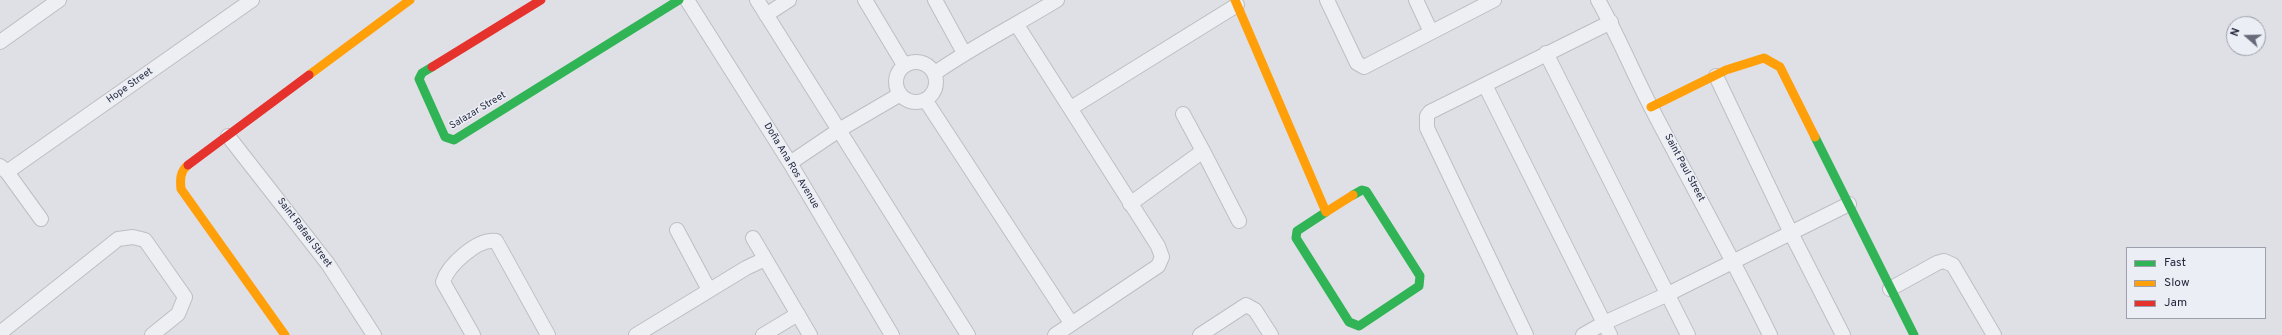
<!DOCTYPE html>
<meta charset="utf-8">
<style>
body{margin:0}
#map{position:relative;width:2282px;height:335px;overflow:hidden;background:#dfe0e5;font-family:Overpass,sans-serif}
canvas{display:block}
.legend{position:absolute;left:2126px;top:247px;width:140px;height:72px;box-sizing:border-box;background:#eceef5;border:1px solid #9ca0ac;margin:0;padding:5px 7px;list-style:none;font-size:12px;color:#252a3f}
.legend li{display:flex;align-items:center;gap:8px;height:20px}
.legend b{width:20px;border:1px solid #9ca0ac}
.north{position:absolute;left:2226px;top:16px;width:40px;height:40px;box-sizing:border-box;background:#eceef5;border:1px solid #9ca0ac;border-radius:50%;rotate:290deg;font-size:11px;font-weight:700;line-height:16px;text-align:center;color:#252a3f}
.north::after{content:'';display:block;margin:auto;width:14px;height:18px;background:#666a79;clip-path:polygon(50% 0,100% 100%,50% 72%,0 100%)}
</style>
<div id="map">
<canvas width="2282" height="335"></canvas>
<ul class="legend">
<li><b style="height:5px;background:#30b455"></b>Fast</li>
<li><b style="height:5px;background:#ff9f0a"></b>Slow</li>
<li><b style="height:5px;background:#e5322d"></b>Jam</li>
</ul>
<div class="north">N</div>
</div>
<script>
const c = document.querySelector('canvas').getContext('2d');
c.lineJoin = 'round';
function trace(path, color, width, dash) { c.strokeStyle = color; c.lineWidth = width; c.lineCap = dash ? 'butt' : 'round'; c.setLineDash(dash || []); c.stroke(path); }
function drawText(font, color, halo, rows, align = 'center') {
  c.font = font + ' Overpass,sans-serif'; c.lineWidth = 3; c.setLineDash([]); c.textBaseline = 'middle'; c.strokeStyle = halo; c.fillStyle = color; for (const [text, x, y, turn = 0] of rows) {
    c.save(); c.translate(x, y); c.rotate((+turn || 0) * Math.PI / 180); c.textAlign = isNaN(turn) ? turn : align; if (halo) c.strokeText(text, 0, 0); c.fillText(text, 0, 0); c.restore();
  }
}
const street = new Path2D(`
 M687,0L790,163L892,335
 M757,0L968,335
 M865,0L904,65
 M935,0L964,53
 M1327,0L1357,63L1364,67L1494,0
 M1416,0L1431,32
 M1598,0C1618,35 1633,73 1652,109C1691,184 1733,259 1770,335
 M766,15L789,0
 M1017,25L1158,246L1162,257L1158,266L1055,335
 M0,42L59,0
 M1546,53L1688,335
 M896 82a20 20 0 1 1 40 0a20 20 0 1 1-40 0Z
 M935,73C974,46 1016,25 1057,0
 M1716,76L1791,233L1843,335
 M1485,85L1610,335
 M926,101L1071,323
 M1071,108L1237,5
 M1183,114L1203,151
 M228,136L328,264L374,335
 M790,163L839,130L899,95
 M0,166L7,172L41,219
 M7,172L252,0
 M1130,204L1203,151L1239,221
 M677,230L709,290
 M753,238L810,335
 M1890,289L1937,263L1944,261L1953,265L1994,335
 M0,333L118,239L133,237L145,240L185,297L178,314L152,335
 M473,335L443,282C448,265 478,238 496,241L548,335
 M636,335L746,268L765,259
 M763,335L798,314
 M1200,335L1246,305L1255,310L1271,335
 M1526,335L1427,128V116L1430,112L1611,22
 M1583,335L1604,323L1668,294L1849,204`);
trace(street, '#bdbec3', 16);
trace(street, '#eeeff2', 14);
trace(new Path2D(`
 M432,67L422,73L419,79L445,137L454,140L679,0
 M1815,137L1914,335
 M1326,212L1297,231L1296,238L1349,322L1359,326L1419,286L1420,276L1366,191L1362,190L1353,195`), '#30b455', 9);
trace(new Path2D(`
 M1235,0L1326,212L1353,195
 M309,75L410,0
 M1651,107L1726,70L1764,58L1780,67L1815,137
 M188,165C180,171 180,180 181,189L285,335`), '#ff9f0a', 9);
trace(new Path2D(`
 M432,67L541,0
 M188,165L309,75`), '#e5322d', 9);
drawText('10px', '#252a3f', '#eceef5', [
 ["Hope Street",130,86,-35],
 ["Salazar Street",478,111,-31],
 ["Doña Ana Ros Avenue",791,166,59],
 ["Saint Paul Street",1684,168,62],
 ["Saint Rafael Street",304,233,53]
]);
</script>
